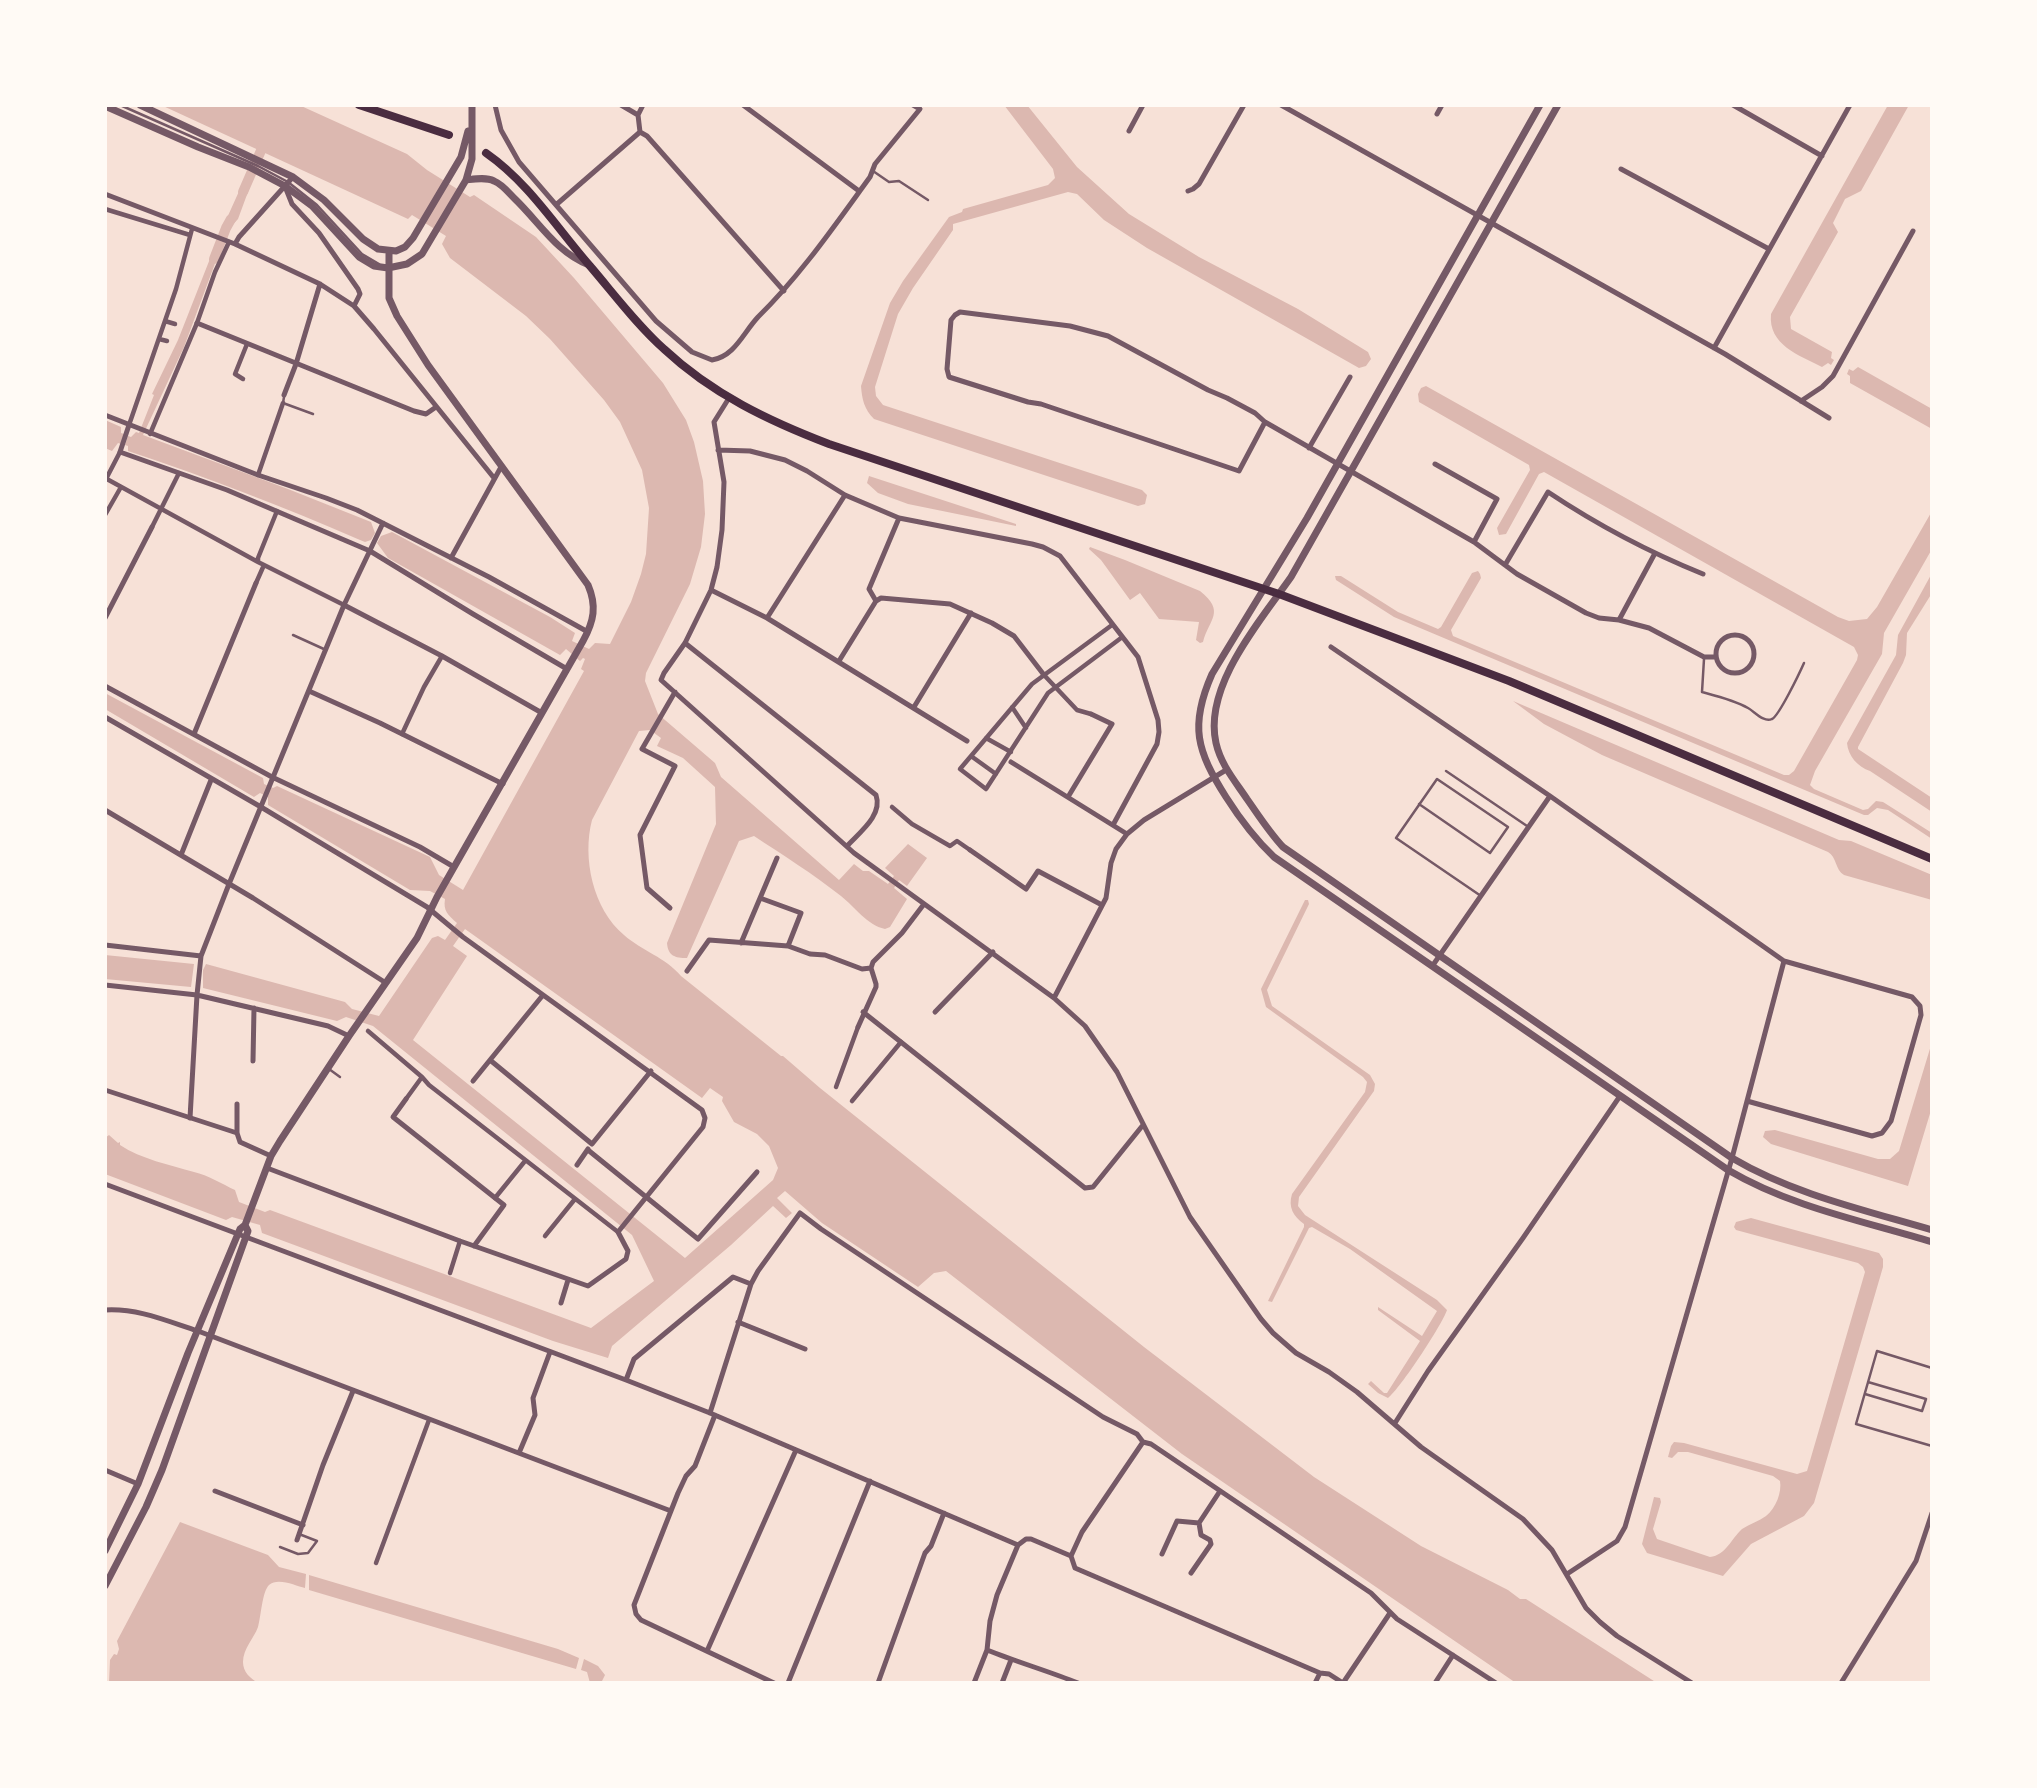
<!DOCTYPE html>
<style>
body{margin:0}
#map{position:relative;width:2037px;height:1788px;overflow:hidden;background:#f7e1d7;font-family:"Sofia Sans Condensed",sans-serif}
canvas{display:block}
.frame{position:absolute;inset:0;border:107px solid #fffaf5;pointer-events:none}
</style>
<div id="map">
<canvas width="2037" height="1788"></canvas>
<div class="frame"></div>
</div>
<script>
const c = document.querySelector('canvas').getContext('2d');
c.lineJoin = 'round';
function fillPath(path, color) { c.fillStyle = color; c.fill(path, 'evenodd'); }
function trace(path, color, width, dash) { c.strokeStyle = color; c.lineWidth = width; c.lineCap = dash ? 'butt' : 'round'; c.setLineDash(dash || []); c.stroke(path); }
fillPath(new Path2D(`
 M161,105H299L407,154L427,170L470,197L474,195L536,237L574,278L663,383L686,420L694,442L703,481L705,514L701,547L690,584L646,673L645,681L658,714L715,763L721,777L839,880L854,864L863,871H869L888,884L894,876L885,868L908,844L927,858L907,886L899,880L894,888L907,899L890,927L885,929C867,925 855,907 841,896C813,874 783,855 754,836L739,841L687,958C675,958 668,956 667,943L716,824L715,787L683,758L657,746L661,738L650,730L639,731L592,820C582,858 593,909 624,935C642,951 665,957 681,976L781,1056H783L820,1088L1144,1347L1314,1477L1421,1546L1508,1590L1520,1599H1526L1657,1683H1516L1182,1454L946,1271L934,1273L918,1287L822,1223L785,1191L777,1198L792,1213L786,1218L773,1206L731,1245L612,1346L608,1358L553,1341L262,1233L260,1225L232,1217L226,1220L105,1174V1138L109,1135L118,1143L120,1142V1145C141,1159 170,1165 194,1172C208,1175 222,1184 235,1190L239,1202L265,1212L270,1210L591,1328L654,1281L632,1235L373,1026L346,1017L337,1021L203,988V970L206,964L345,1002L352,1009L379,1016L432,938L438,936L445,940L457,923C448,915 443,911 445,899L430,891L410,890L268,805V797L260,793L254,797L105,709V693L263,778L264,784L273,788L277,786L430,857L439,875L463,890L584,671L581,669L585,659L583,658L580,661L566,649L560,655L388,558L377,543L381,536L392,532L550,617L575,633L572,641L589,649L595,643L610,644L631,602L641,574L646,554L649,508L642,470L620,422L604,400L550,339L526,316L450,258L442,244L446,236L412,215L408,219ZM465,929L702,1098L710,1088L723,1097L722,1101L734,1122L757,1134L769,1146L778,1168L773,1180L685,1258L413,1040L467,956L453,946Z
 M1004,105H1027L1077,167L1129,214L1199,257L1298,309L1368,352L1371,359L1366,366L1359,368L1147,248L1104,220L1077,194L1068,192L953,224V230L913,288L898,314L875,387L876,396L883,405L1142,490L1147,495L1145,504L1138,506L874,419C864,409 862,399 861,386L890,303L903,281L949,217L962,212L963,209L1048,185L1055,178L1053,169Z
 M1888,105H1909L1861,191L1845,199L1833,223L1838,232L1790,317L1791,329L1832,352L1831,358L1834,360L1831,365L1828,363L1822,367C1799,355 1768,345 1771,314Z
 M245,178L252,181L238,219L227,231L222,229Z
 M215,246L220,248V250L184,347L143,435L288,489L371,522L375,533L371,540L365,542L360,540C284,507 207,477 128,451V446L125,445L128,436L131,437L136,432L139,433L154,395L152,394L178,340Z
 M1858,367L1932,409V429L1850,383V376L1847,374L1849,369L1853,371Z
 M1426,386L1838,617L1849,621L1867,619L1877,607L1932,511V549L1884,633L1882,654L1815,771L1810,785L1814,789L1863,810L1868,809L1876,801L1883,802L1932,833V839L1888,810L1877,808L1868,815H1864L1394,617L1336,580L1335,576H1341L1398,612L1438,629L1441,627L1472,573L1478,571L1480,574L1481,578L1451,630L1453,636L1784,775H1789L1794,771L1857,660L1858,655L1854,647L1544,472L1539,474L1506,534L1499,535L1497,528L1530,470L1529,465L1419,402L1418,394L1421,388Z
 M105,420L121,427V433L124,434L121,444L118,443L112,451L105,448Z
 M869,476L1016,524V526L908,504L878,493L867,483Z
 M1090,547L1125,560L1200,591C1226,612 1209,619 1203,642L1200,643L1196,640L1199,622L1159,619L1140,593L1130,600L1101,560L1089,549Z
 M1932,573V593L1907,633L1906,655L1903,663L1858,747V749L1932,798V812L1870,771C1858,767 1848,756 1847,743L1896,655L1898,635Z
 M1513,701L1839,840L1851,841L1932,875V900L1844,875C1835,870 1837,857 1828,852L1602,755L1544,724Z
 M1305,900H1308L1309,904L1267,990L1272,1006L1370,1075L1375,1084L1374,1091L1299,1197L1298,1206L1305,1215L1437,1300L1447,1310C1442,1325 1400,1389 1388,1398L1378,1393L1368,1384L1371,1381L1384,1393H1387L1420,1341L1378,1310V1307L1422,1336L1437,1311L1350,1249L1312,1227L1309,1228L1272,1302L1268,1301L1304,1227V1224C1293,1216 1288,1207 1292,1194L1365,1092L1367,1082L1363,1077L1266,1007L1261,989Z
 M105,955L194,964L191,987L105,979Z
 M1932,1042V1107L1908,1186L1771,1144L1763,1137L1765,1131L1775,1130L1878,1159H1890L1899,1151Z
 M1751,1218L1879,1253L1883,1259V1267L1814,1503L1804,1516L1751,1544L1723,1576L1647,1553L1642,1544L1654,1497L1660,1498L1661,1502L1653,1529L1657,1539L1710,1557C1726,1555 1731,1539 1742,1529C1750,1524 1759,1521 1766,1516C1776,1508 1782,1492 1780,1481L1773,1476L1688,1452H1678L1672,1458L1668,1457L1671,1446L1674,1442L1684,1443L1797,1474L1807,1471L1865,1272L1863,1267L1858,1263L1736,1230L1734,1227L1736,1222Z
 M180,1522L268,1555L279,1567L306,1574L305,1588C296,1586 278,1577 269,1585C262,1592 261,1617 258,1627C254,1638 243,1649 243,1662C243,1672 250,1678 258,1683H109L110,1660L114,1654L117,1655L119,1649L117,1641Z
 M309,1575L558,1649L579,1658L576,1669L309,1590Z
 M584,1659L598,1666L605,1675L602,1681L607,1683H590L587,1672L581,1670Z`), '#dcb8b0');
trace(new Path2D(`
 M243,192L266,139
 M214,259L226,228L231,219`), '#dcb8b0', 10);
trace(new Path2D(`
 M120,105L258,166L288,182L317,205L362,254L379,264
 M873,171L889,182L899,181L928,200
 M284,397L283,403L313,414
 M293,635L326,650
 M1704,659L1702,692C1717,696 1734,700 1748,708C1755,712 1764,723 1772,719C1779,716 1800,672 1804,663
 M1446,771L1527,826
 M1419,804L1490,853L1508,827L1437,779L1396,838L1481,896
 M329,1069L340,1077
 M1932,1368L1877,1351L1856,1424L1932,1446
 M1865,1394L1922,1411L1926,1399L1868,1382
 M280,1547L298,1554L308,1553L317,1541L299,1534`), '#755966', 2.5);
trace(new Path2D(`
 M105,209L190,235
 M165,321L175,324
 M159,339L167,341
 M243,379L235,374L247,344
 M129,425L176,289L192,229
 M150,434L197,323L215,272L229,242
 M258,475L283,403
 M105,478L258,562L344,605
 M106,479L120,452
 M105,515L121,487
 M152,527L179,473
 M258,562V558L277,511
 M256,583L264,565
 M1112,625L1032,684L960,769L986,789L1048,693L1121,638
 M1044,675L1077,710L1091,714
 M1012,707L1026,728
 M402,734L424,687L442,656
 M986,738L1011,752
 M971,756L996,774
 M892,807L912,824L950,846L957,841L970,850
 M368,1031L422,1077L429,1085L618,1232
 M836,1087L858,1027
 M105,1090L237,1133
 M406,1099L422,1077
 M852,1101L901,1042
 M495,1198L525,1161
 M545,1236L575,1199
 M450,1273L460,1241
 M376,1563L429,1420`), '#755966', 4.5);
trace(new Path2D(`
 M495,105L501,130L519,162L656,321L692,352L712,360C735,356 743,333 758,317C800,276 835,225 870,177L875,164L920,109L913,105
 M621,105L638,115
 M743,105L859,191
 M1281,105L1725,354L1829,418
 M1733,105L1822,156
 M1437,114L1442,105
 M1129,131L1143,105
 M640,132L647,136L784,291
 M1621,169L1769,249
 M286,189L292,204L319,233L358,289L360,294L354,306
 M1188,191L1193,189L1199,184L1244,105
 M105,194L235,244L320,284L354,306L374,329L494,478
 M557,204L640,132L638,115L643,105
 M235,244L239,237L293,177
 M960,312L1070,326L1108,336L1208,390L1227,398L1255,413L1265,422L1239,471L1041,404L1028,402L949,377L947,369L951,320L955,315Z
 M197,323L414,411L426,414L436,407
 M1714,348L1850,105
 M284,395L296,364L320,284
 M729,398L714,422L724,482L722,530L717,567L711,590L685,643L664,673L661,680L854,853L1054,998L1085,1026L1117,1072L1190,1217L1261,1319L1273,1333L1296,1353L1329,1372L1357,1392L1421,1447L1523,1519L1552,1550L1586,1608L1600,1622L1617,1636L1692,1683
 M1801,401L1822,387L1833,376L1913,231
 M105,415L258,475L326,498L357,510L489,577L588,632
 M1265,422L1474,542L1517,574L1586,613L1599,618L1619,620L1649,628L1704,657H1716
 M129,425L120,452L227,490L370,551L473,614L567,669
 M1309,448L1350,377
 M718,450L750,451L785,460L807,471L845,495L899,518L1032,544L1043,547L1060,556L1138,657L1158,720L1159,732L1157,744L1113,825
 M1435,464L1497,499L1474,542
 M451,558L501,467
 M1505,565L1548,492C1599,526 1646,551 1703,574
 M711,590L767,618L967,741
 M876,601L881,598L950,604L992,623L1014,636L1044,675
 M344,605L442,656L542,713
 M105,618L152,527
 M767,618L845,495
 M1619,620L1654,555
 M1716 654a19 19 0 1 1 38 0a19 19 0 1 1-38 0Z
 M685,643L876,795C883,815 860,832 847,846
 M1331,647L1550,796L1784,961L1912,997L1920,1006L1921,1015L1891,1121L1882,1133L1872,1136L1747,1101
 M839,661L876,601L869,589L899,518
 M105,686L272,777L420,847L454,867
 M309,691L380,723L503,784
 M914,707L971,613
 M105,717L261,807L427,907L463,937L702,1110L705,1118L703,1127L618,1232L628,1251L626,1259L588,1286L460,1241L267,1168
 M194,734L256,583
 M1011,762L1127,834
 M1068,797L1112,724L1091,714
 M105,810L253,898L386,983
 M970,850L1026,889L1038,871L1102,905
 M181,855L211,780
 M760,898L801,913L788,946
 M670,908L647,888L640,835L675,766L642,749L675,692
 M741,943L777,858
 M105,945L201,956
 M1433,965L1550,796
 M687,971L709,940L788,946L810,954L825,955L862,969L871,968
 M105,985L197,995L328,1026L349,1036
 M543,995L490,1060L592,1144L651,1071
 M1054,998L1106,898L1111,863L1116,849L1127,834L1144,820L1226,770
 M863,1012L1085,1188L1093,1187L1143,1125
 M935,1012L993,952
 M858,1027L876,987V984L871,968L873,962L902,933L924,904
 M253,1061L254,1008
 M473,1081L490,1060
 M406,1099L393,1117L504,1205L474,1246
 M237,1104V1133L240,1142L271,1156
 M190,1118L197,995L201,956L229,884L344,605L383,523
 M588,1150L698,1239L757,1172
 M577,1165L588,1149
 M105,1184L626,1380L710,1413L1018,1545
 M561,1303L568,1280
 M105,1310C138,1308 167,1321 198,1331L671,1511
 M738,1322L805,1349
 M626,1380L634,1359L733,1277L751,1284
 M710,1413L751,1284L758,1271L800,1213L821,1229L1103,1417L1137,1434L1143,1442L1151,1444L1371,1593L1397,1619L1496,1683
 M715,1415L695,1466L686,1476L678,1493L634,1605L636,1614L641,1620L774,1683
 M1395,1423L1428,1371L1523,1238L1620,1096
 M519,1453L535,1415L533,1398L550,1352
 M105,1470L138,1484
 M215,1491L303,1525
 M297,1540L323,1465L353,1391
 M1018,1545L1026,1539H1031L1071,1556
 M1162,1554L1177,1521L1199,1523L1220,1491
 M1071,1556L1075,1568L1320,1673L1329,1674L1343,1683
 M1071,1556L1082,1532L1143,1442
 M1191,1573L1211,1544L1210,1540L1201,1535L1199,1523
 M1567,1574L1617,1541L1625,1527L1732,1158L1784,961
 M987,1650C1017,1662 1048,1671 1078,1683
 M707,1651L796,1450
 M788,1683L870,1481
 M878,1683L925,1553L931,1546L944,1513
 M974,1683L987,1650L990,1621L997,1595L1018,1545
 M1002,1683L1011,1660
 M1315,1683L1320,1673
 M1343,1683L1390,1613
 M1435,1683L1453,1655
 M1841,1683L1916,1561L1932,1513`), '#755966', 5);
trace(new Path2D(`
 M140,105L293,177L324,200L363,239L378,249L396,251L405,247L413,238L461,157L468,131
 M1540,105L1307,518L1212,674C1189,726 1197,751 1226,797C1240,819 1255,839 1274,857L1728,1170C1791,1207 1863,1221 1932,1242
 M1558,105L1291,577C1261,620 1203,686 1216,743C1221,765 1235,781 1247,799C1259,816 1269,832 1283,847L1732,1158C1793,1194 1864,1210 1932,1230
 M105,106L198,147L249,167L285,186L312,206L359,257L374,266L388,268L407,264L422,254L466,180L472,159V105
 M466,180C475,179 486,177 494,181C502,184 509,193 515,199C539,222 557,253 589,265
 M105,1551L138,1484L188,1353L240,1229L245,1225L271,1156L280,1141L349,1036L417,938L437,897L583,641C594,621 597,606 588,585L428,365L397,316L389,298V252
 M105,1586L146,1507L162,1470L248,1231L245,1225`), '#755966', 7);
trace(new Path2D(`
 M359,105L449,135
 M486,153C529,183 556,227 590,266C614,294 637,325 664,349C712,394 769,421 829,444L1279,594L1509,681L1932,859`), '#4a2c40', 8);
</script>
